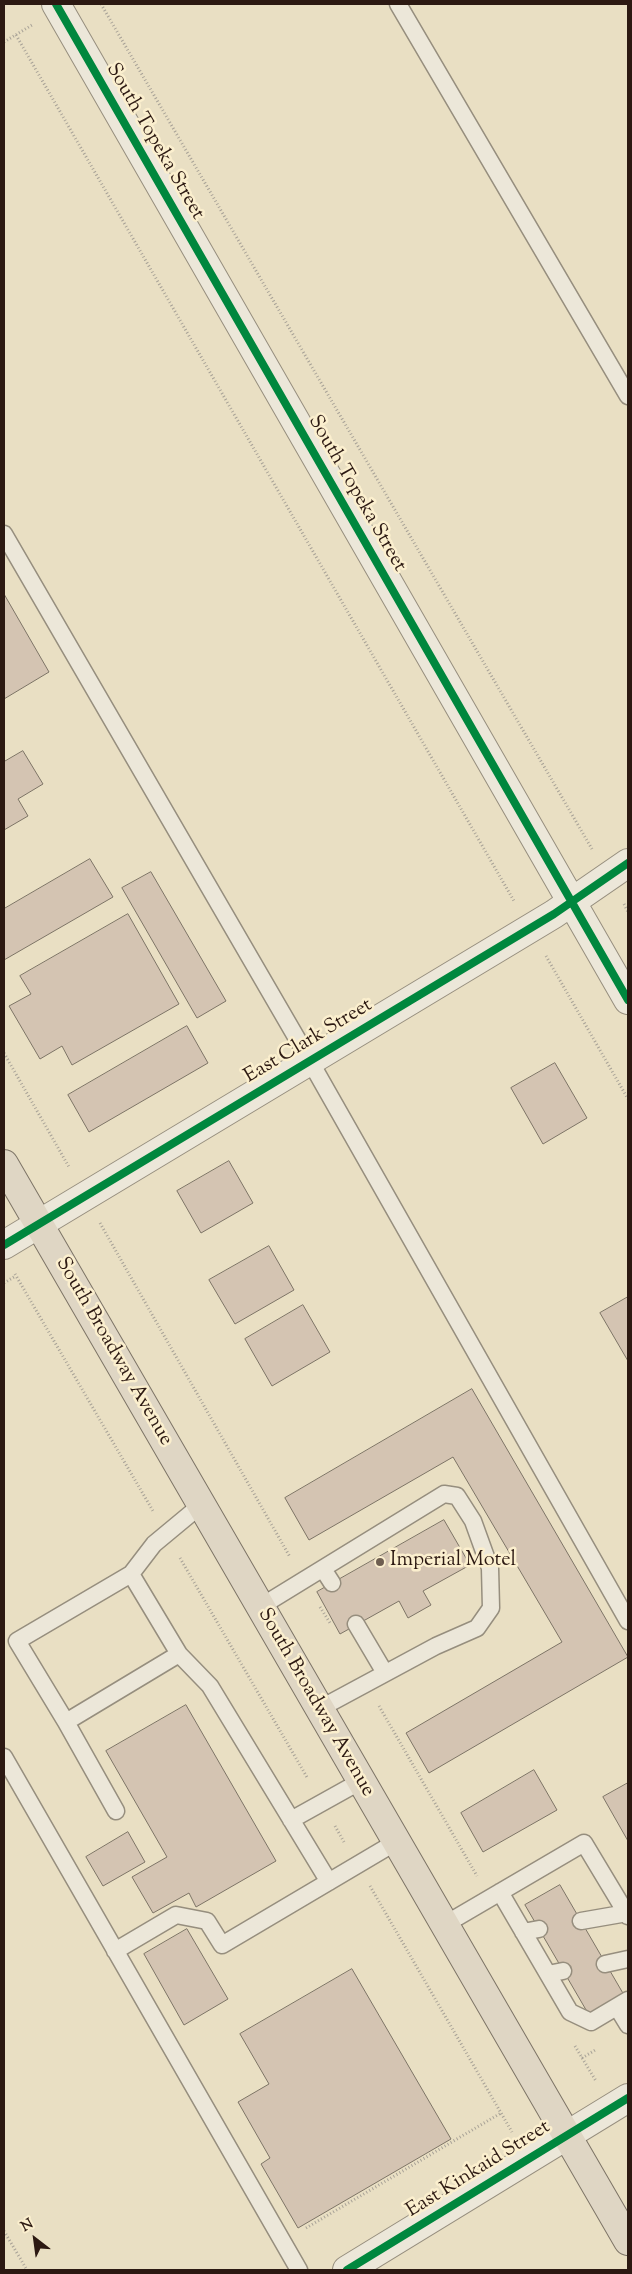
<!DOCTYPE html>
<style>
body{margin:0}
#map{position:relative;width:632px;height:2274px;overflow:hidden;background:#e9dfc3;font-family:"Sorts Mill Goudy",serif}
canvas{display:block}
.frame{position:absolute;inset:0;border:5px solid #2c1912;pointer-events:none}
.north{position:absolute;left:10px;top:2214px;width:50px;height:50px;-webkit-text-stroke:4px #fbefce;paint-order:stroke;rotate:330deg;font-size:14px;font-weight:700;line-height:20px;text-align:center;color:#2c1912}
.north::after{content:'';display:block;margin:auto;width:18px;height:22px;background:#2c1912;clip-path:polygon(50% 0,100% 100%,50% 72%,0 100%)}
</style>
<div id="map">
<canvas width="632" height="2274"></canvas>
<div class="frame"></div>
<div class="north">N</div>
</div>
<script>
const c = document.querySelector('canvas').getContext('2d');
c.lineJoin = 'round';
function fillPath(path, color) { c.fillStyle = color; c.fill(path, 'evenodd'); }
function trace(path, color, width, dash) { c.strokeStyle = color; c.lineWidth = width; c.lineCap = dash ? 'butt' : 'round'; c.setLineDash(dash || []); c.stroke(path); }
function drawText(font, color, halo, rows, align = 'center') {
  c.font = font + ' "Sorts Mill Goudy",serif'; c.lineWidth = 5; c.setLineDash([]); c.textBaseline = 'middle'; c.strokeStyle = halo; c.fillStyle = color; for (const [text, x, y, turn = 0] of rows) {
    c.save(); c.translate(x, y); c.rotate((+turn || 0) * Math.PI / 180); c.textAlign = isNaN(turn) ? turn : align; if (halo) c.strokeText(text, 0, 0); c.fillText(text, 0, 0); c.restore();
  }
}
const building = new Path2D(`
 M4,594L49,672L4,699Z
 M23,751L43,784L18,799L28,816L4,830V762Z
 M90,859L113,897L4,960V909Z
 M151,872L226,1001L197,1018L122,888Z
 M128,914L179,1004L72,1065L62,1046L40,1059L9,1006L31,994L20,976Z
 M187,1026L208,1063L89,1132L68,1095Z
 M555,1063L587,1118L543,1144L511,1088Z
 M229,1161L253,1203L201,1233L177,1191Z
 M269,1246L294,1290L235,1324L209,1280Z
 M628,1297V1361L600,1313Z
 M303,1305L330,1352L272,1386L245,1339Z
 M472,1389L628,1657L429,1773L406,1733L562,1642L453,1457L309,1540L285,1498Z
 M444,1520L470,1565L423,1591L431,1605L408,1618L399,1601L340,1634L317,1592Z
 M186,1705L276,1861L196,1907L189,1893L153,1913L132,1877L167,1857L106,1751Z
 M534,1770L557,1810L483,1852L461,1813Z
 M628,1783V1841L603,1797Z
 M128,1832L145,1862L103,1886L86,1857Z
 M560,1885L624,1995L589,2015L525,1905Z
 M187,1929L228,1999L184,2025L144,1954Z
 M352,1969L451,2139L298,2228L261,2164L270,2158L238,2102L269,2084L240,2034Z`);
fillPath(building, '#d4c4b2');
trace(building, '#7d7466', 1);
const service = new Path2D(`
 M398,4L628,396
 M4,534L310,1061L628,1621
 M323,1569L332,1583
 M131,1574L154,1544L201,1505
 M260,1607L444,1494L457,1496L473,1521L490,1568L491,1608L477,1628L436,1646L319,1709
 M356,1624L385,1673
 M179,1654L131,1574L17,1641L66,1722L179,1654L210,1686L329,1882
 M66,1722L116,1811
 M4,1757L299,2270
 M291,1820L361,1781
 M500,1892L570,2012L591,2022L628,2000
 M581,1921L627,1913
 M444,1925L584,1843L628,1916
 M523,1932L539,1929
 M115,1951L176,1915L207,1921L222,1945L396,1842
 M605,1964L628,1959
 M548,1974L563,1971
 M617,2007L628,2025`);
const minor = new Path2D(`
 M56,4L628,1000
 M4,1245L554,914L628,863
 M347,2270L628,2098`);
const primary = new Path2D(`
 M4,1164L628,2241`);
trace(service, '#968e7e', 19);
trace(minor, '#968e7e', 30);
trace(primary, '#7d7466', 30);
trace(new Path2D(`
 M101,4L592,849
 M16,35L514,901
 M4,42L32,25
 M624,904L628,912
 M546,956L628,1099
 M4,1053L69,1167
 M100,1223L290,1557
 M15,1274L153,1511
 M4,1283L14,1277
 M180,1558L308,1779
 M320,1607L330,1623
 M379,1706L477,1876
 M335,1826L344,1842
 M370,1886L512,2132
 M575,2046L596,2081
 M582,2058L597,2049
 M306,2228L501,2113
 M4,2231L27,2270`), '#a8a297', 3, [1, 2.5]);
trace(service, '#ece7d9', 16);
trace(minor, '#ece7d9', 28);
trace(primary, '#dfd6c4', 28);
trace(new Path2D(`
 M56,4L628,1000
 M4,1245L554,914L628,863
 M347,2270L628,2098`), '#00873e', 8);
for (const [x, y, r, color] of [
 [380,1562,5,"#6e5e50"]
]) { const dot = new Path2D(); dot.arc(x, y, r, 0, 2 * Math.PI); c.fillStyle = color; c.fill(dot); trace(dot, '#fbefce', 2); }
drawText('20px', '#2c1912', '#fbefce', [
 ["South Topeka Street",154,142,60],
 ["South Topeka Street",356,494,60],
 ["East Clark Street",309,1042,-31],
 ["South Broadway Avenue",113,1352,60],
 ["South Broadway Avenue",315,1703,60],
 ["East Kinkaid Street",479,2170,-32]
]);
drawText('20px', '#2c1912', '#fbefce', [
 ["Imperial Motel",390,1562]
], 'left');
</script>
